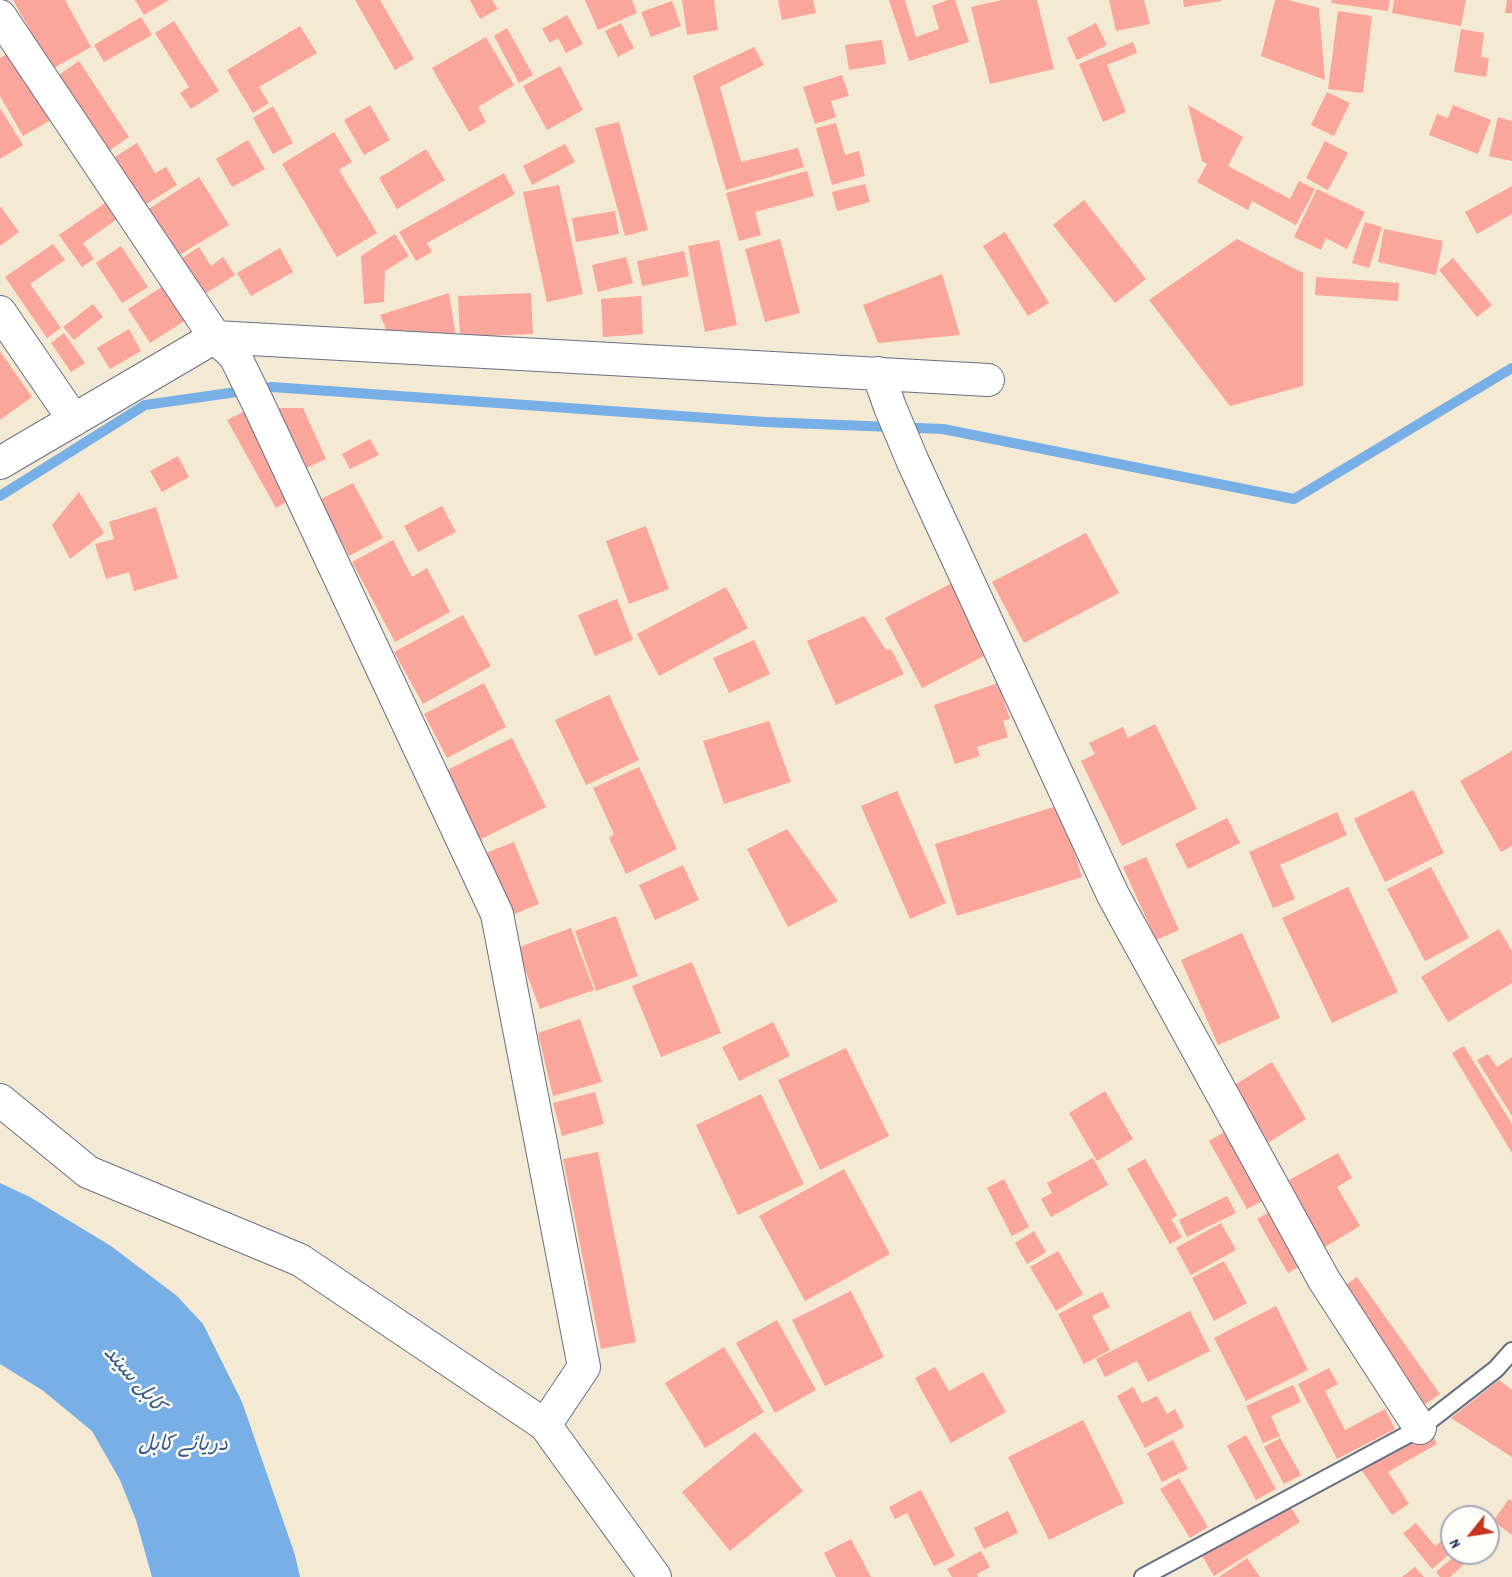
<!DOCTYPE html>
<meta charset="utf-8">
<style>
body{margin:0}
#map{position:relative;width:1512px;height:1577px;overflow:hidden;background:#f4e9d2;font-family:Dekko,sans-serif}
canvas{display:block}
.north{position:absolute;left:1440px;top:1505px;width:60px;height:60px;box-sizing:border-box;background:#fdfcf7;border:2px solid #a3aaba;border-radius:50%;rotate:240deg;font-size:16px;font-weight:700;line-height:24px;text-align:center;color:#1b2f5e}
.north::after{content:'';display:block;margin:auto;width:21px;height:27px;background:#c8321e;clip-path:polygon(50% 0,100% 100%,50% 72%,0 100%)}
</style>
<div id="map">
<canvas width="1512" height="1577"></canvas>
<div class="north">N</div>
</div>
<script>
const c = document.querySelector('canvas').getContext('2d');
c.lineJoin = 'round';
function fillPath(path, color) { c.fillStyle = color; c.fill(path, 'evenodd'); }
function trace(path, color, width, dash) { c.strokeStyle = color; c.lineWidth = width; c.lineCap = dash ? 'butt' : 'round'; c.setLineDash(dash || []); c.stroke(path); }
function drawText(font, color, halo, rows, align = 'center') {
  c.font = font + ' Dekko,"Playpen Sans Arabic",sans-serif'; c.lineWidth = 5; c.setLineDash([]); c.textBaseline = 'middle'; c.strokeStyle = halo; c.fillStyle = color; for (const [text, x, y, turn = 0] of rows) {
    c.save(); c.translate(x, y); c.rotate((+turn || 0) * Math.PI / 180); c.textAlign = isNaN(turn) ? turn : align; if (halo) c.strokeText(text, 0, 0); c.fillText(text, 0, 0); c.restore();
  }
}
fillPath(new Path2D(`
 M0,1183L30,1197L111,1246L177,1296L203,1324L242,1402L295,1555L300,1577H152L136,1520L120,1480L92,1431L42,1390L0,1364Z`), '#77afe6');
trace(new Path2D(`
 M0,496L145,405L272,387L765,422L943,429L1294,499L1512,368`), '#77afe6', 10);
fillPath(new Path2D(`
 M13,0H65L91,47L52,69Z
 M135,0H169L144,15Z
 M355,0H380L414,59L395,70Z
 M470,0H492L498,9L480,19Z
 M585,0H632L637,13L598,30Z
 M682,0H714L718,30L687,35Z
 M778,0H813L816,13L782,20Z
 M889,0H905L916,37L939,29L932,6L948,0H955L969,42L909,61Z
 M1002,0H1037L1054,69L990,84L971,7Z
 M1109,0H1144L1150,24L1116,31Z
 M1183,0H1221V1L1184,7Z
 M1275,0H1288L1319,8L1325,80L1261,56Z
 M1332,0H1390L1388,11L1331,3Z
 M1394,0H1466L1461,26L1392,13Z
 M1507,0H1512V13H1505Z
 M672,1L681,26L651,37L641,12Z
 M1338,11L1372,16L1363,93L1328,89Z
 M567,15L583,44L566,53L558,38L550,43L542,29Z
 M141,17L152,35L104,62L94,45Z
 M174,21L219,91L191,109L180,93L189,87L155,33Z
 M621,23L634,48L618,57L605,31Z
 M1096,23L1107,45L1077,60L1067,38Z
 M300,26L317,53L259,87L269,103L253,113L227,70Z
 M507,28L533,75L519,83L494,36Z
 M1461,29L1484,33L1481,57L1489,58L1486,77L1454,72Z
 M486,37L514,85L478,107L486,122L469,132L432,68Z
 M882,40L886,64L849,70L845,45Z
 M1133,42L1137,53L1107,65L1126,112L1103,122L1079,64Z
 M754,47L764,65L720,87L741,162L798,148L804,167L726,190L693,76Z
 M16,49L56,117L23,136L0,96V58Z
 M79,61L129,137L103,155L53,79Z
 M560,66L583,110L547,130L523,86Z
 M842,75L849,96L831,101L836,117L815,124L803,87Z
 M1327,92L1350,103L1334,136L1311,125Z
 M370,105L390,140L364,155L344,120Z
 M1188,105L1243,137L1228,166L1290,199L1299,181L1315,189L1296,225L1252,201L1248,210L1197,182L1207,164L1202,161Z
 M1453,105L1491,120L1478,154L1429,135L1437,114L1448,118Z
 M273,106L293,143L273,154L253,118Z
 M0,108L23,145L0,159Z
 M1498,117L1512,121V161L1489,156Z
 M619,122L648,230L625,236L595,128Z
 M836,123L845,155L859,151L865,176L832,185L816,128Z
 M334,132L352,162L339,170L377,233L337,257L282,164Z
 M248,140L265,169L232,187L216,159Z
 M1325,141L1348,153L1328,190L1306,178Z
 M137,143L155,173L166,167L177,185L140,208L110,160Z
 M565,144L575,162L532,185L523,166Z
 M426,149L445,180L397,209L379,178Z
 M807,171L814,196L755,212L761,235L739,241L726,193Z
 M504,173L515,194L427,243L432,252L416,261L399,232Z
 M199,177L229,225L176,257L147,210Z
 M865,184L870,202L837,211L832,192Z
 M559,185L583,294L547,302L523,192Z
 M1512,186V214L1477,234L1465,212Z
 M1317,189L1365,212L1347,249L1326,238L1321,250L1294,237Z
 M111,199L123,215L83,243L94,259L82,267L59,235Z
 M1084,200L1146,279L1115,303L1053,225Z
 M0,206L19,232L0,246Z
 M615,211L619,234L576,242L572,218Z
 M1365,222L1382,227L1369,268L1352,263Z
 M1384,229L1443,241L1436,275L1378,262Z
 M1005,232L1049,303L1028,316L983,246Z
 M395,234L409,256L385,271L384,302L364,304L361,256Z
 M780,239L800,313L765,322L745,249Z
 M1237,239L1303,273V386L1230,406L1149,300Z
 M719,240L737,325L705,332L688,246Z
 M53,244L65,260L30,284L61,328L47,338L5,277Z
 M121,246L148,287L122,303L96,263Z
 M199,247L211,266L223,257L235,275L202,296L179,260Z
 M280,248L293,272L251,296L237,273Z
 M684,251L689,276L642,286L637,261Z
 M626,257L633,283L598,292L592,265Z
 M1453,258L1492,305L1477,317L1439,270Z
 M942,274L960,335L878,343L863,305Z
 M1316,277L1399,283L1398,301L1315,295Z
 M174,279L197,313L150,343L128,309Z
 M449,293L456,337L390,338L380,315Z
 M531,293L533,334L460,337L458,296Z
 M641,296L643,334L603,337L601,299Z
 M93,304L103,317L74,340L63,327Z
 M129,329L141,351L110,369L97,348Z
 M64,333L85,363L71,372L51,343Z
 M0,351L32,397L0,420Z
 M278,408H303L326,459L307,468Z
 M247,410L295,497L276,508L227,420Z
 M370,439L379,455L350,469L342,454Z
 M178,456L189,477L162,492L150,471Z
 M353,483L383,538L349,556L319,500Z
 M79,492L104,533L70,559L52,525Z
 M442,506L456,532L418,552L404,526Z
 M156,507L178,578L134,591L129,572L106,579L95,544L114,539L109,522Z
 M646,526L669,589L629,604L606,541Z
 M1086,533L1119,593L1024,643L992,582Z
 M393,540L412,577L427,568L450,612L395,642L352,562Z
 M958,580L994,651L922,688L885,618Z
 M726,587L748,628L659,676L637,634Z
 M617,599L633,640L595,656L578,615Z
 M463,615L491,666L423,704L394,652Z
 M864,616L886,650L891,649L904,674L836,705L807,641Z
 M754,640L770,674L729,693L713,658Z
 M484,683L506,727L447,758L424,714Z
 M998,683L1010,719L1003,721L1008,737L977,747L980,756L955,764L934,705Z
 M609,695L639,760L586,785L555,720Z
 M769,721L791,782L724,804L703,741Z
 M1155,724L1197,809L1122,846L1081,761L1095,754L1089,743L1123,727L1128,738Z
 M512,738L546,807L477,841L443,772Z
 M1512,751V846L1501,852L1460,781Z
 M639,767L677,849L626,874L609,838L614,834L593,788Z
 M1413,790L1444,853L1385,882L1354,819Z
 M897,791L946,903L910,919L861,806Z
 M1060,805L1082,877L957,916L935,844Z
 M1337,812L1347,835L1280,865L1295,899L1273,908L1249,852Z
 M1227,818L1240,843L1188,869L1175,844Z
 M787,829L838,901L788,927L747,849Z
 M514,842L539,904L507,917L481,855Z
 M1146,857L1179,930L1156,940L1123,867Z
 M683,865L699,900L655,920L639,885Z
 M1431,867L1469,938L1425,961L1387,889Z
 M1348,887L1398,992L1332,1023L1282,918Z
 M616,916L638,976L596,991L575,931Z
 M571,928L594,990L540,1009L517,948Z
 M1499,929L1512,951V983L1448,1022L1421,977Z
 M1242,933L1280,1018L1218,1045L1181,960Z
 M692,962L721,1033L661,1057L632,986Z
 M580,1019L602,1082L553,1096L538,1033Z
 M773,1022L790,1056L739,1081L722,1047Z
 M1464,1046L1512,1124V1153L1452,1053Z
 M846,1048L889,1136L820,1170L778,1080Z
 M1488,1054L1497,1067L1512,1057V1116L1477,1060Z
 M1272,1062L1306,1119L1263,1146L1228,1089Z
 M1105,1091L1133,1139L1097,1161L1069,1113Z
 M595,1092L604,1124L562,1136L553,1103Z
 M761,1094L804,1184L738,1215L696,1125Z
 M1233,1127L1272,1196L1247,1209L1209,1141Z
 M598,1152L636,1342L601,1349L563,1159Z
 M1338,1153L1352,1178L1337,1187L1360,1226L1320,1250L1282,1184Z
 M1093,1158L1108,1185L1051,1217L1041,1199L1052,1193L1047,1183Z
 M1145,1159L1177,1215L1171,1219L1182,1237L1170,1244L1127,1169Z
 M844,1169L890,1254L805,1301L759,1216Z
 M1004,1179L1029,1227L1012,1236L987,1188Z
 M1227,1196L1236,1213L1187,1237L1179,1220Z
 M1275,1209L1306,1263L1288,1273L1257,1219Z
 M1221,1223L1236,1250L1191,1275L1176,1248Z
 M1034,1231L1046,1252L1027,1264L1015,1243Z
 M1058,1251L1083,1294L1056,1311L1030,1267Z
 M1224,1261L1247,1303L1214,1321L1192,1278Z
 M1357,1277L1440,1394L1424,1405L1341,1288Z
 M851,1291L884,1357L825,1386L792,1320Z
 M1102,1292L1110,1307L1092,1316L1110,1350L1084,1364L1058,1314Z
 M1276,1306L1308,1370L1246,1401L1214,1338Z
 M1190,1311L1210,1351L1148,1382L1137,1361L1105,1377L1096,1359Z
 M777,1320L816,1390L775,1413L736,1343Z
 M724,1347L764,1412L705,1448L665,1383Z
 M935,1367L949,1391L983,1372L1006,1412L951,1443L915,1378Z
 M1329,1368L1338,1384L1325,1391L1345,1430L1385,1409L1395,1429L1337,1459L1298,1384Z
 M1499,1380L1512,1390V1457L1451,1418Z
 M1293,1385L1301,1402L1271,1416L1280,1436L1263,1443L1246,1406Z
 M1133,1387L1142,1403L1157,1396L1167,1414L1175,1409L1184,1427L1145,1448L1117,1396Z
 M1083,1420L1124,1503L1049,1540L1008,1457Z
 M1428,1427L1437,1444L1388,1472L1409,1504L1392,1515L1361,1469Z
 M755,1432L803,1491L730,1551L682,1492Z
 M1246,1435L1276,1489L1256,1500L1227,1446Z
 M1280,1438L1301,1475L1284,1484L1264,1447Z
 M1173,1440L1188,1469L1162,1482L1147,1453Z
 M1179,1478L1208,1527L1190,1538L1160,1489Z
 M921,1490L955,1556L934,1566L907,1513L895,1519L889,1507Z
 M1509,1499L1512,1501V1535L1493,1521Z
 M1286,1500L1300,1522L1214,1576L1201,1554Z
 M1008,1511L1018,1533L984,1549L974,1528Z
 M1416,1523L1435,1546L1452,1532V1552L1432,1569L1403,1533Z
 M851,1539L871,1577H836L824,1553Z
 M981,1551L990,1567L977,1574L978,1577H952L947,1569Z
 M1458,1553H1468L1472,1557L1450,1577H1440L1436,1572Z
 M1247,1558L1260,1577H1219Z
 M1415,1567L1424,1577H1402Z`), '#fba69c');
const service = new Path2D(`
 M1143,1577L1420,1428L1496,1369L1512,1351`);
const minor = new Path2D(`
 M0,16L215,337L235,356L256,399L497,914L584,1367L545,1425
 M0,312L74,420
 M878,373L890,407L913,462L1113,895L1324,1280L1420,1428
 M0,463L215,337L988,380
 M0,1100L88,1172L300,1260L545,1425L655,1577`);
trace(service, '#677087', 20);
trace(minor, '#677087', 34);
trace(service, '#fff', 16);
trace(minor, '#fff', 32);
drawText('italic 21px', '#3b5c8e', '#fdfcf7', [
 ["کابل سيند",132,1381,49],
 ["دریائے کابل",183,1447]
]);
</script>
